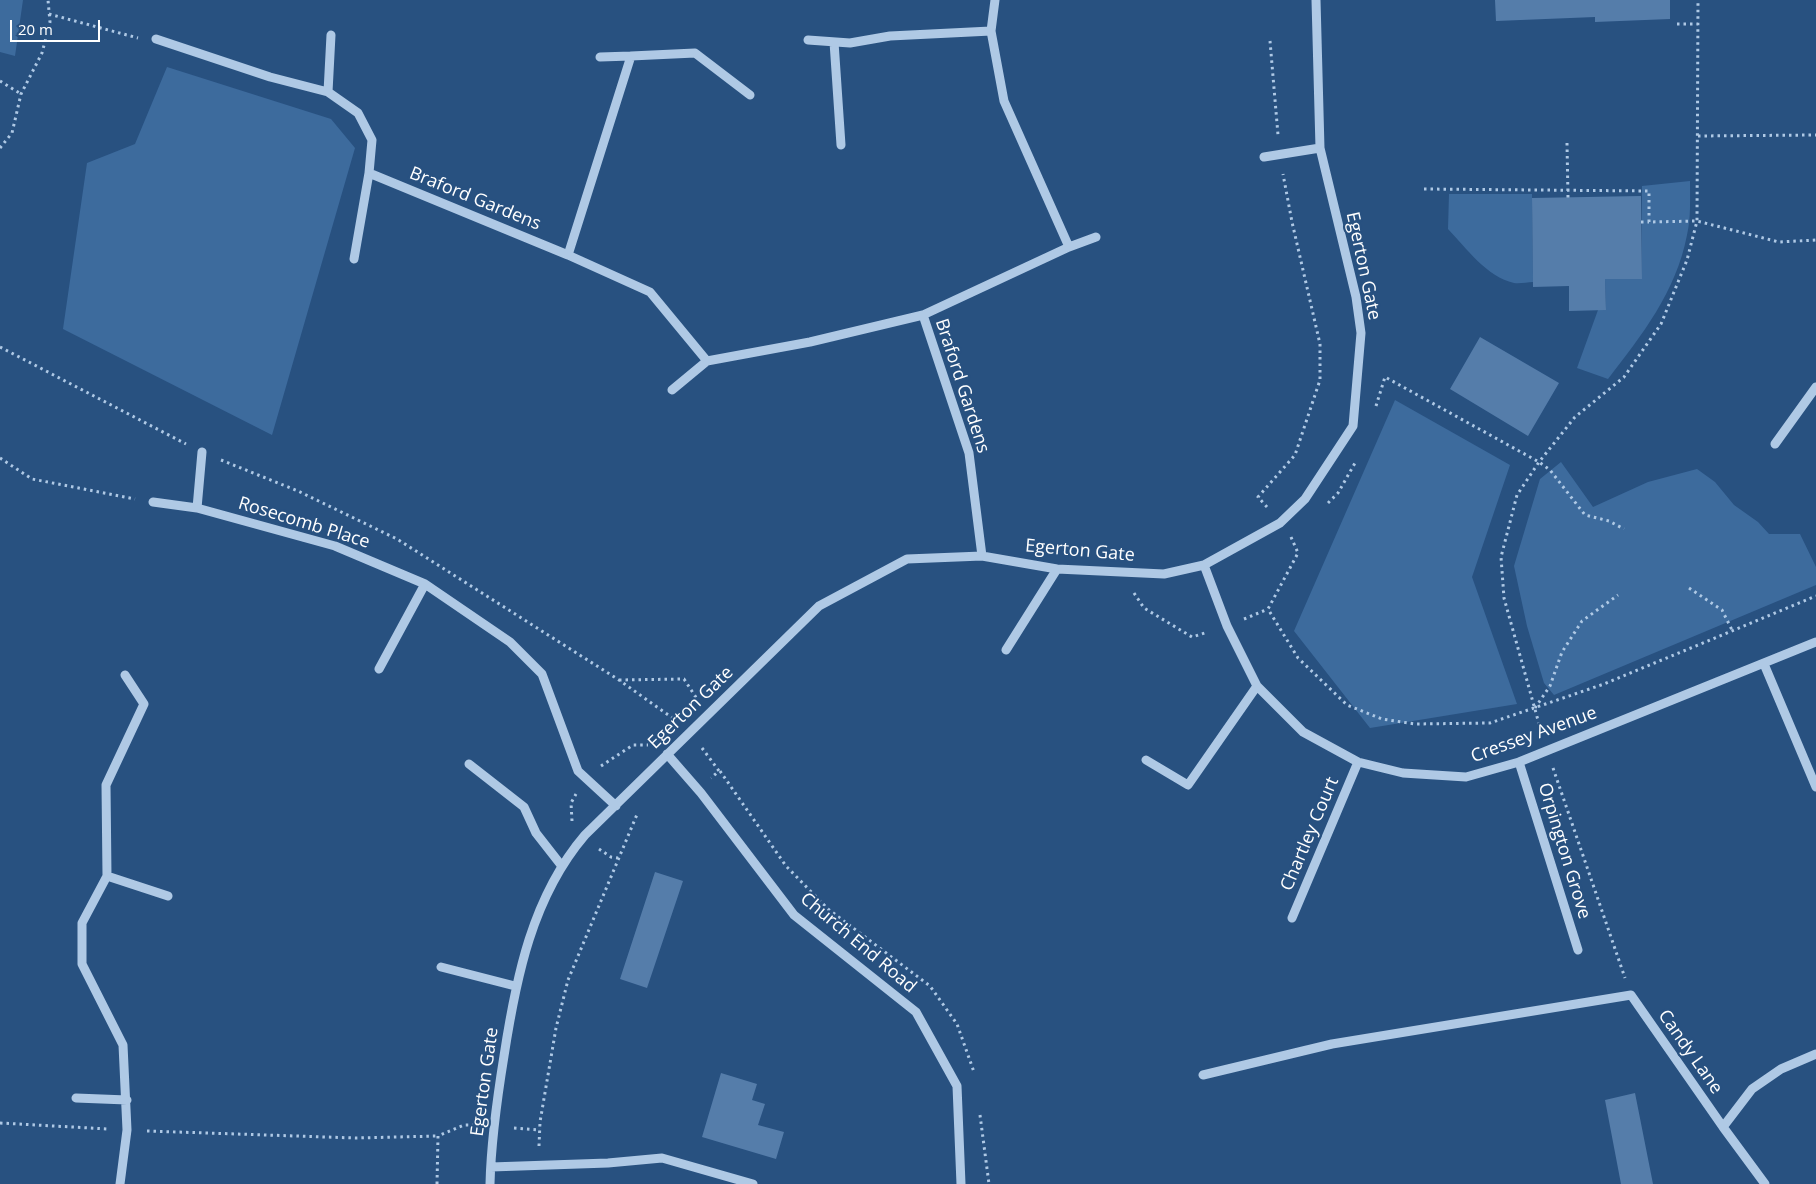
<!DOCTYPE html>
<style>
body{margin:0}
#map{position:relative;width:1816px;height:1184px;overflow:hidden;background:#285180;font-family:"Open Sans",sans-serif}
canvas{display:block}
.scale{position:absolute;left:10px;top:20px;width:90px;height:22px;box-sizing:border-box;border:2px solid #fff;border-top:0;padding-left:6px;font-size:15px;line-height:18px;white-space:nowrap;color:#fff;-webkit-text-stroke:4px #285180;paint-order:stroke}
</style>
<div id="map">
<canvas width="1816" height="1184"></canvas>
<div class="scale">20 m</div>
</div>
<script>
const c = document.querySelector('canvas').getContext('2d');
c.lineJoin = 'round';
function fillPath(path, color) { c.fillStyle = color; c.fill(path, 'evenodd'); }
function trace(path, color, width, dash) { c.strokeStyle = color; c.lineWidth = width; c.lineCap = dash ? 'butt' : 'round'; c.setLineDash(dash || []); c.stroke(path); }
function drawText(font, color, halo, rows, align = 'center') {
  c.font = font + ' "Open Sans",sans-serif'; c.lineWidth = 4.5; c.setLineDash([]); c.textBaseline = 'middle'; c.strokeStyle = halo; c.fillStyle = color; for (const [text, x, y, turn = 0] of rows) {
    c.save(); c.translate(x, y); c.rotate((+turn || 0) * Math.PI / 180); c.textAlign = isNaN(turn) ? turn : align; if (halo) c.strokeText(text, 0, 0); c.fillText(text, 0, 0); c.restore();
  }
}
fillPath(new Path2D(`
 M0,0H23L15,56L0,52Z
 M167,67L331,119L355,148L272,435L63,329L87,163L135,144Z
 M1690,181C1690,199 1691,218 1687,235C1676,292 1642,335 1608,379L1577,368L1598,310H1606L1605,279L1642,278V186Z
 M1449,194H1532L1533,282C1527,282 1520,284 1514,283C1487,277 1466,248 1448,229Z
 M1395,400L1510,465L1472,577L1517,704L1370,728L1294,631Z
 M1561,462L1593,507L1648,482L1697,469L1715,482L1734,505L1758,522L1769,534H1800L1816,567V585L1554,695L1544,683L1527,626L1514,566L1540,479Z`), '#3d6b9d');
fillPath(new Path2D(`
 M1495,0H1670V19L1595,22V17L1496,21Z
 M1641,196L1642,279H1605L1606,310L1569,311V286L1533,287L1532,198Z
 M1480,337L1559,383L1528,436L1450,389Z
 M655,872L683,881L647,988L620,979Z
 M721,1073L757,1084L752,1100L765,1104L758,1125L784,1132L776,1159L702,1137Z
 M1635,1093L1653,1184H1621L1605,1100Z`), '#557daa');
trace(new Path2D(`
 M49,14L138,38
 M1677,24H1698
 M1270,41L1278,135
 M0,81L21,94
 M1698,136L1816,135
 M1567,143L1568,198
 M0,148L12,133L21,94L42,53L50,22L48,0
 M1424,189L1649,191V222L1697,221L1779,242L1816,240
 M1641,222H1649
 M0,347L186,444
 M1376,406L1385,377L1539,462L1550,470L1585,515L1609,521L1624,529
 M0,458L32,479L135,499
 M221,460L298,491L397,539L619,680L674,719
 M1328,503L1338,493L1355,463
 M1267,507L1258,497L1295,455L1320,380V344L1292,222L1283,174
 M1291,537L1298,553L1268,609L1298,658L1347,705L1382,719L1415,724L1490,723L1604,684L1816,596
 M1689,588L1722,610L1732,630
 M1134,593L1144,608L1192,637L1208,632
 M1244,619L1268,609
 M619,680L684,679L697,699
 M1535,708L1550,686L1562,652L1582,621L1618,595
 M1541,731L1504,598L1501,557L1517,495L1539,462L1575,417L1624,377L1661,324L1687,260L1697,221L1698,0
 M702,748L719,771L711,778
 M601,766L633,745H648
 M1553,768L1625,978
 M720,771L786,866L828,909L930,986L957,1024L974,1072
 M572,821L571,803L576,794
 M599,849L611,857L618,858
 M980,1115L989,1184
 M0,1123L108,1129
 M514,1128L540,1130
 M147,1131L355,1138L438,1136
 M539,1146L540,1122L556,1028L568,980L638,812
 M437,1184L438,1136L464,1125H475`), '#afc9e5', 3, [2.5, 4]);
trace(new Path2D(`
 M156,39L270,77L328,92L358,113L372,140L369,173
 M808,40L850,43L890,36L991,31
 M834,42L841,145
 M600,57L631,56
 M328,92L331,35
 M1264,157L1320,148
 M1069,247L1096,237
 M568,255L631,56L695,53L750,95
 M354,259L369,173L568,255L650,292L707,361
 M672,390L707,361L810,342L923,315
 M1775,444L1816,387
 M153,502L197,508L335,546L425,584L510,642L542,674L578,771L616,806
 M197,508L202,452
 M982,556L969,453L923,315L1069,247L1004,101L991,31L995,0
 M1204,565L1227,626L1257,686L1303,732L1358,762L1403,773L1466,777L1519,762L1816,642
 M1006,650L1057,569
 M1764,664L1816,787
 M379,669L425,584
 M667,754L701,793L794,915L916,1012L957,1086L961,1184
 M1146,760L1188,785L1257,686
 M1519,762L1578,950
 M469,764L524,807L536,833L561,865
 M107,876L168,896
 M1292,918L1358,762
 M441,967L515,986
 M1203,1075L1332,1044L1631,995L1723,1127
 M76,1098L127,1100
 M491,1167L608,1163L662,1158L753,1184
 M120,1184L127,1130L123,1045L82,964V923L107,876L106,785L144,704L125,675
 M490,1184C491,1141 497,1099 504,1056C516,978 532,897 585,835L819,606L907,559L982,556L1057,569L1164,574L1204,565L1280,523L1305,499L1353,426L1361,333L1356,297L1320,148L1316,0
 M1765,1184L1723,1127L1752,1089L1781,1069L1816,1054`), '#afc9e5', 9);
drawText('18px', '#fff', '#285180', [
 ["Braford Gardens",475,199,22],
 ["Egerton Gate",1363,266,78],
 ["Braford Gardens",962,386,72],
 ["Rosecomb Place",304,523,17],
 ["Egerton Gate",1080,551,5],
 ["Egerton Gate",691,708,-44],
 ["Cressey Avenue",1534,735,-20],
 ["Chartley Court",1310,834,-67],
 ["Orpington Grove",1564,851,73],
 ["Church End Road",858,943,40],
 ["Candy Lane",1690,1052,55],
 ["Egerton Gate",485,1082,-82]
]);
</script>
